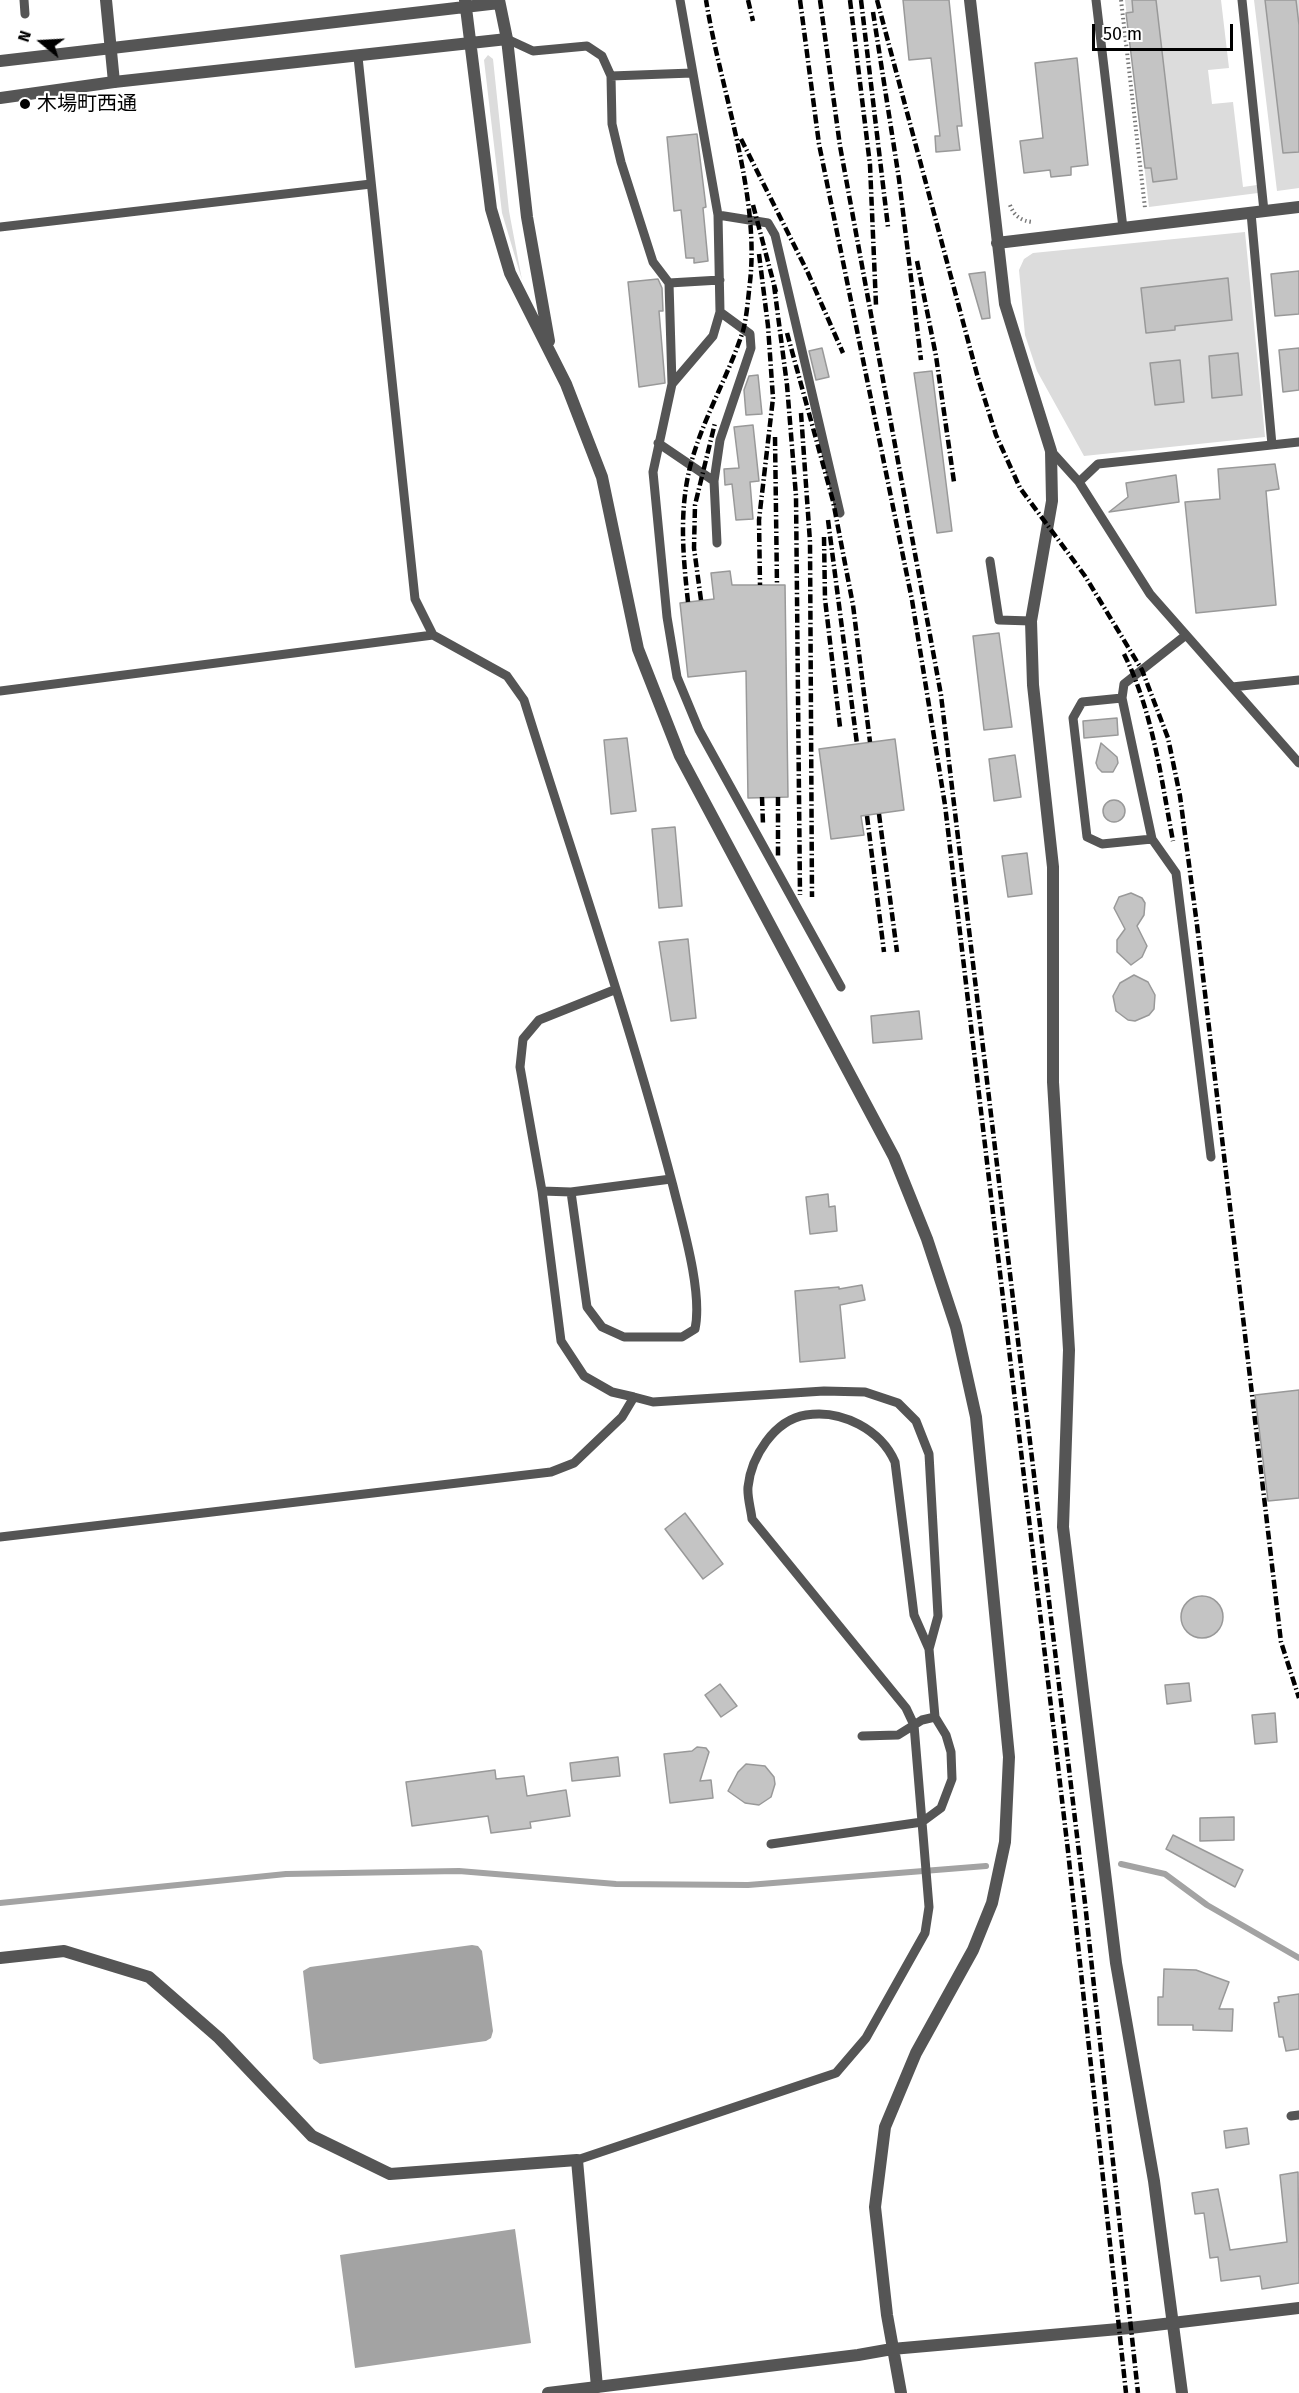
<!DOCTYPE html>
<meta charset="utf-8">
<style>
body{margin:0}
#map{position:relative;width:1299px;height:2393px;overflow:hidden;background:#fff;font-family:"Fira Sans",sans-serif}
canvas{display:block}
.north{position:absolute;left:12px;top:12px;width:60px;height:60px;-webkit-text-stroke:4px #fff;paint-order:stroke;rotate:288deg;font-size:16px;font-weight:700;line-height:24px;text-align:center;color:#000}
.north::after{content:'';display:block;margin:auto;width:21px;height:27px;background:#000;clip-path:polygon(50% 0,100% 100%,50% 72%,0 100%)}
.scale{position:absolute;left:1092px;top:24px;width:141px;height:27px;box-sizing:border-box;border:3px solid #000;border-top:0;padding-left:8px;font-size:18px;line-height:21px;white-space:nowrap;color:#000;-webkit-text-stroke:4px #fff;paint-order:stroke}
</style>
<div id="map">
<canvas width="1299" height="2393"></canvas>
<div class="north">N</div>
<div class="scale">50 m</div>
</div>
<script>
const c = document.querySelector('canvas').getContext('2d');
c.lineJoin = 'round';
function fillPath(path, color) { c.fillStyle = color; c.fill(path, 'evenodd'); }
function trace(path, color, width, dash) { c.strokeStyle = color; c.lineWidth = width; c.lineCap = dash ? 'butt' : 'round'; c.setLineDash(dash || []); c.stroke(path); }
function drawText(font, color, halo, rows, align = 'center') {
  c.font = font + ' "Fira Sans","Noto Sans JP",sans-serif'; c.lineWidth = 4.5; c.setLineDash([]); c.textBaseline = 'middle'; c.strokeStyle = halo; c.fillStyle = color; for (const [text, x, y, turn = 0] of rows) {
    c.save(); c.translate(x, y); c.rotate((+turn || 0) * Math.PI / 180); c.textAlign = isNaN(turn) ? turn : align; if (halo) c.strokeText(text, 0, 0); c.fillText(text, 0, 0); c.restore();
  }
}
fillPath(new Path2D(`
 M1125,0H1221L1229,68L1208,70L1212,104L1233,102L1243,187L1257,185L1258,193L1149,207Z
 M1254,0H1299V188L1277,191Z
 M488,55L493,59L509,211L522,280L502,213L484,60Z
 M1245,232L1265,437L1084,456L1037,371L1025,335L1019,270L1024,259L1033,253Z`), '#dcdcdc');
fillPath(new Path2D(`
 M472,1945L478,1946L482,1951L493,2031L491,2038L486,2041L320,2064L313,2059L303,1971L310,1967Z
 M515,2229L531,2343L355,2368L340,2255Z`), '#a3a3a3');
trace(new Path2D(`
 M1121,1864L1165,1874L1207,1905L1299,1958
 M0,1903L286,1874L459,1871L616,1884L748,1885L986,1866`), '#a3a3a3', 6);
const building = new Path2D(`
 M903,0H949L962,126H957L960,150L936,152L935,136H940L931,58L909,60Z
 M1132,0H1156L1177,179L1153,182L1151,168H1145L1126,13L1133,12Z
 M1265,0H1296L1299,25V152L1283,153Z
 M1077,58L1088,165L1071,167V175L1051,177L1050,170L1024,173L1020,141L1043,138L1035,63Z
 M697,134L706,207L703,208L708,261L694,263V258H686L681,210L674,211L667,137Z
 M1299,271V314L1275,316L1271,274Z
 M985,272L990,318L982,319L969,274Z
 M1228,278L1232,320L1175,326V330L1146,333L1141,288Z
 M658,279L662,288L663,311H659L665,383L639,387L628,282Z
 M822,348L829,377L816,380L809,351Z
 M1299,348V390L1283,392L1279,350Z
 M1238,353L1242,395L1212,398L1209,356Z
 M1180,360L1184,402L1155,405L1150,363Z
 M932,371L952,531L937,533L914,373Z
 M758,375L762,414L746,415L744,390L749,376Z
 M753,425L759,481L750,482L753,519L736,520L732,484L725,485L724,469L739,468L734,427Z
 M1275,464L1279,489L1266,491L1276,605L1196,613L1185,502L1220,499L1218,469Z
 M1176,475L1179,502L1109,512L1128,497L1126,483Z
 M730,571L732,585H785L788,797L748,798L746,671L688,677L680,603L714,599L711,573Z
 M999,633L1012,727L984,730L973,636Z
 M1117,718L1118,735L1084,738L1083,721Z
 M627,738L636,811L611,814L604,740Z
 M895,739L904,810L861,816L864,835L831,839L819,749Z
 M1101,743L1117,757L1118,763L1113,772H1102L1098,768L1096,763Z
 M1015,755L1021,797L994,801L989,759Z
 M1103 811a11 11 0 1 1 22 0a11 11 0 1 1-22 0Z
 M675,827L682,906L659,908L652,829Z
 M1027,853L1032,894L1008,897L1002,856Z
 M1131,893L1142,898L1145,903L1144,915L1137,926L1147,946L1142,957L1131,965L1117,952V940L1125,929L1114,908L1119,897Z
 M688,939L696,1018L671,1021L659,942Z
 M1134,975L1148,982L1155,995L1154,1009L1149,1015L1135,1021L1128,1020L1116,1011L1113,996L1120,983Z
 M919,1011L922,1039L873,1043L871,1016Z
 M828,1194L829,1207L835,1206L837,1231L810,1234L806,1197Z
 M862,1285L865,1300L840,1305L845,1358L800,1362L795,1291L839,1287V1289Z
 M1299,1390V1498L1268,1501L1255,1395Z
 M685,1513L723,1564L703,1579L665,1529Z
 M1181 1617a21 21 0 1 1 42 0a21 21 0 1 1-42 0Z
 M1189,1683L1191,1701L1167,1704L1165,1685Z
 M720,1684L737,1706L721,1717L705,1695Z
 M1275,1713L1277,1742L1255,1744L1252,1715Z
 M697,1747L706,1748L709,1752L700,1781L711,1780L713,1798L670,1803L664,1754L692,1751Z
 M618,1757L620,1776L572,1781L570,1763Z
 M746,1764L765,1766L774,1777L775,1784L771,1797L759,1805L745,1803L728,1791L738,1772Z
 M495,1770L496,1779L524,1776L527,1796L566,1790L570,1816L530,1822L531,1828L491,1833L488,1816L412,1826L406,1782Z
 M1234,1817V1840L1200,1841V1818Z
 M1173,1835L1243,1870L1235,1887L1166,1849Z
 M1164,1969L1196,1970L1229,1982L1219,2009H1233L1232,2031L1193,2030V2025H1158V1997H1163Z
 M1299,1994V2049L1286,2051L1283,2037H1279L1274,2003L1279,2002L1278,1997Z
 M1247,2128L1249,2144L1226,2148L1224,2131Z
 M1298,2172L1299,2283L1262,2289L1260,2276L1221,2281L1218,2257L1210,2258L1204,2213L1195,2214L1192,2193L1218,2189L1230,2250L1287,2242L1280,2175Z`);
fillPath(building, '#c4c4c4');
trace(building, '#999', 1.5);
trace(new Path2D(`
 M1121,0L1145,208
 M1010,205C1014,216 1021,221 1033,222`), '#777', 4, [1.5, 3]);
trace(new Path2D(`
 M24,0L25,14
 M1096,0L1123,228
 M1242,0L1264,211
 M507,39L533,51L587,46L602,56L611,76L612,124L621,162L653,262L669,283L672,384L653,472L667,617L677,677L699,730L841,987
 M358,57L415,599L433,635L507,676L524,700C574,861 630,1022 673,1186C682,1223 703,1292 695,1329L682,1337H624L602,1327L587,1307L571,1192
 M611,76L692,73
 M1251,213L1272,445
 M718,215L768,223L775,235L840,513
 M0,227L371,184
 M669,283L720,280
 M672,384L713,336L720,312L718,215L680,0
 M658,443L714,481
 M1051,451L1079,482L1150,594L1299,763
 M1079,482L1098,464L1299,442
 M717,543L714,481L720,440L751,348L750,334L720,312
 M990,561L999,620L1031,621
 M1186,635L1124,684L1122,698L1152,839L1176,873L1211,1157
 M1232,687L1299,680
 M0,691L433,635
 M1122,698L1082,702L1073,718L1087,837L1102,844L1152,839
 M614,990L539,1020L523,1039L520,1067L542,1191L561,1341L584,1376L612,1392L634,1397L653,1402L824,1391L865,1392L898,1403L916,1421L929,1454L938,1616L929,1649L935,1717L946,1735L951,1752L952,1779L941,1808L922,1822L771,1844
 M542,1191L571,1192L671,1179
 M0,1537L551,1472L574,1463L622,1417L634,1397
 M862,1736L898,1735L922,1720L935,1717
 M1291,2116L1299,2115
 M577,2160L836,2073L866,2038L925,1933L929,1907L914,1725L906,1708L752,1519C751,1509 747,1497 748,1487C751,1457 774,1420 806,1415C842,1409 881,1430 895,1462L914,1615L929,1649`), '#555', 9);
trace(new Path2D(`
 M106,0L114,82
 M970,0L1005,304L1051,451L1052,501L1031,621L1033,685L1053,867V1082L1069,1350L1063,1527L1116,1963L1154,2181L1182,2393
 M997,243L1299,207
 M0,1958L64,1951L149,1977L219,2038L312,2136L390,2174L577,2160L597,2387`), '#555', 12);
trace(new Path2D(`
 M465,0L491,209L510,273L566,384L602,477L638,649L680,756L894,1157L927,1239L956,1327L976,1417L1009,1757L1005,1842L992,1903L973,1950L916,2053L885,2127L875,2207L887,2315L901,2393
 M499,0L507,39L527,217L549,341
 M0,61L499,3
 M0,98L114,82L507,39
 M548,2393L858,2355L892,2349L1130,2328L1299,2308`), '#555', 12);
trace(new Path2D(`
 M748,0L753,21
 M800,0L819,144L912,600L945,805L1068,1851L1126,2393
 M820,0L840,146L941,695L1085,1903L1138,2393
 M850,0L870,165L876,305
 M861,0L888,227
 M877,0L978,378L996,435L1020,488L1085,576L1142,670L1168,738L1180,796L1197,925L1281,1642L1299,1698
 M873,12L899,179L921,360
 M741,139L808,273L843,353
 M753,205L776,292
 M759,254L768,326L773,398L759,520L760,585
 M917,261L936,356L954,482
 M774,285L787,385L796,496L800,895
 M787,333L833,501L853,605L870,742
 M801,413L810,542L812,897
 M775,437L777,585
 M828,520L857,744
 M824,537L825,599L840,727
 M701,600L694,548L695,505L715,423
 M688,602C683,556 679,512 690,467C702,420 728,377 743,331C747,316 748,298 750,282C760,193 720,88 706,0
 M1124,654C1153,712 1161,778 1173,841
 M762,797L763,824
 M778,797V857
 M879,814L897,952
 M867,816L884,952`), '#000', 4.5, [9, 3, 1.5, 3]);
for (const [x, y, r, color] of [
 [25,104,6,"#000"]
]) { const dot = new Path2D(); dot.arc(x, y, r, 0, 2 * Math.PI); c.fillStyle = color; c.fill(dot); trace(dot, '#fff', 2); }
drawText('20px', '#000', '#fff', [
 ["木場町西通",37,104]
], 'left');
</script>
